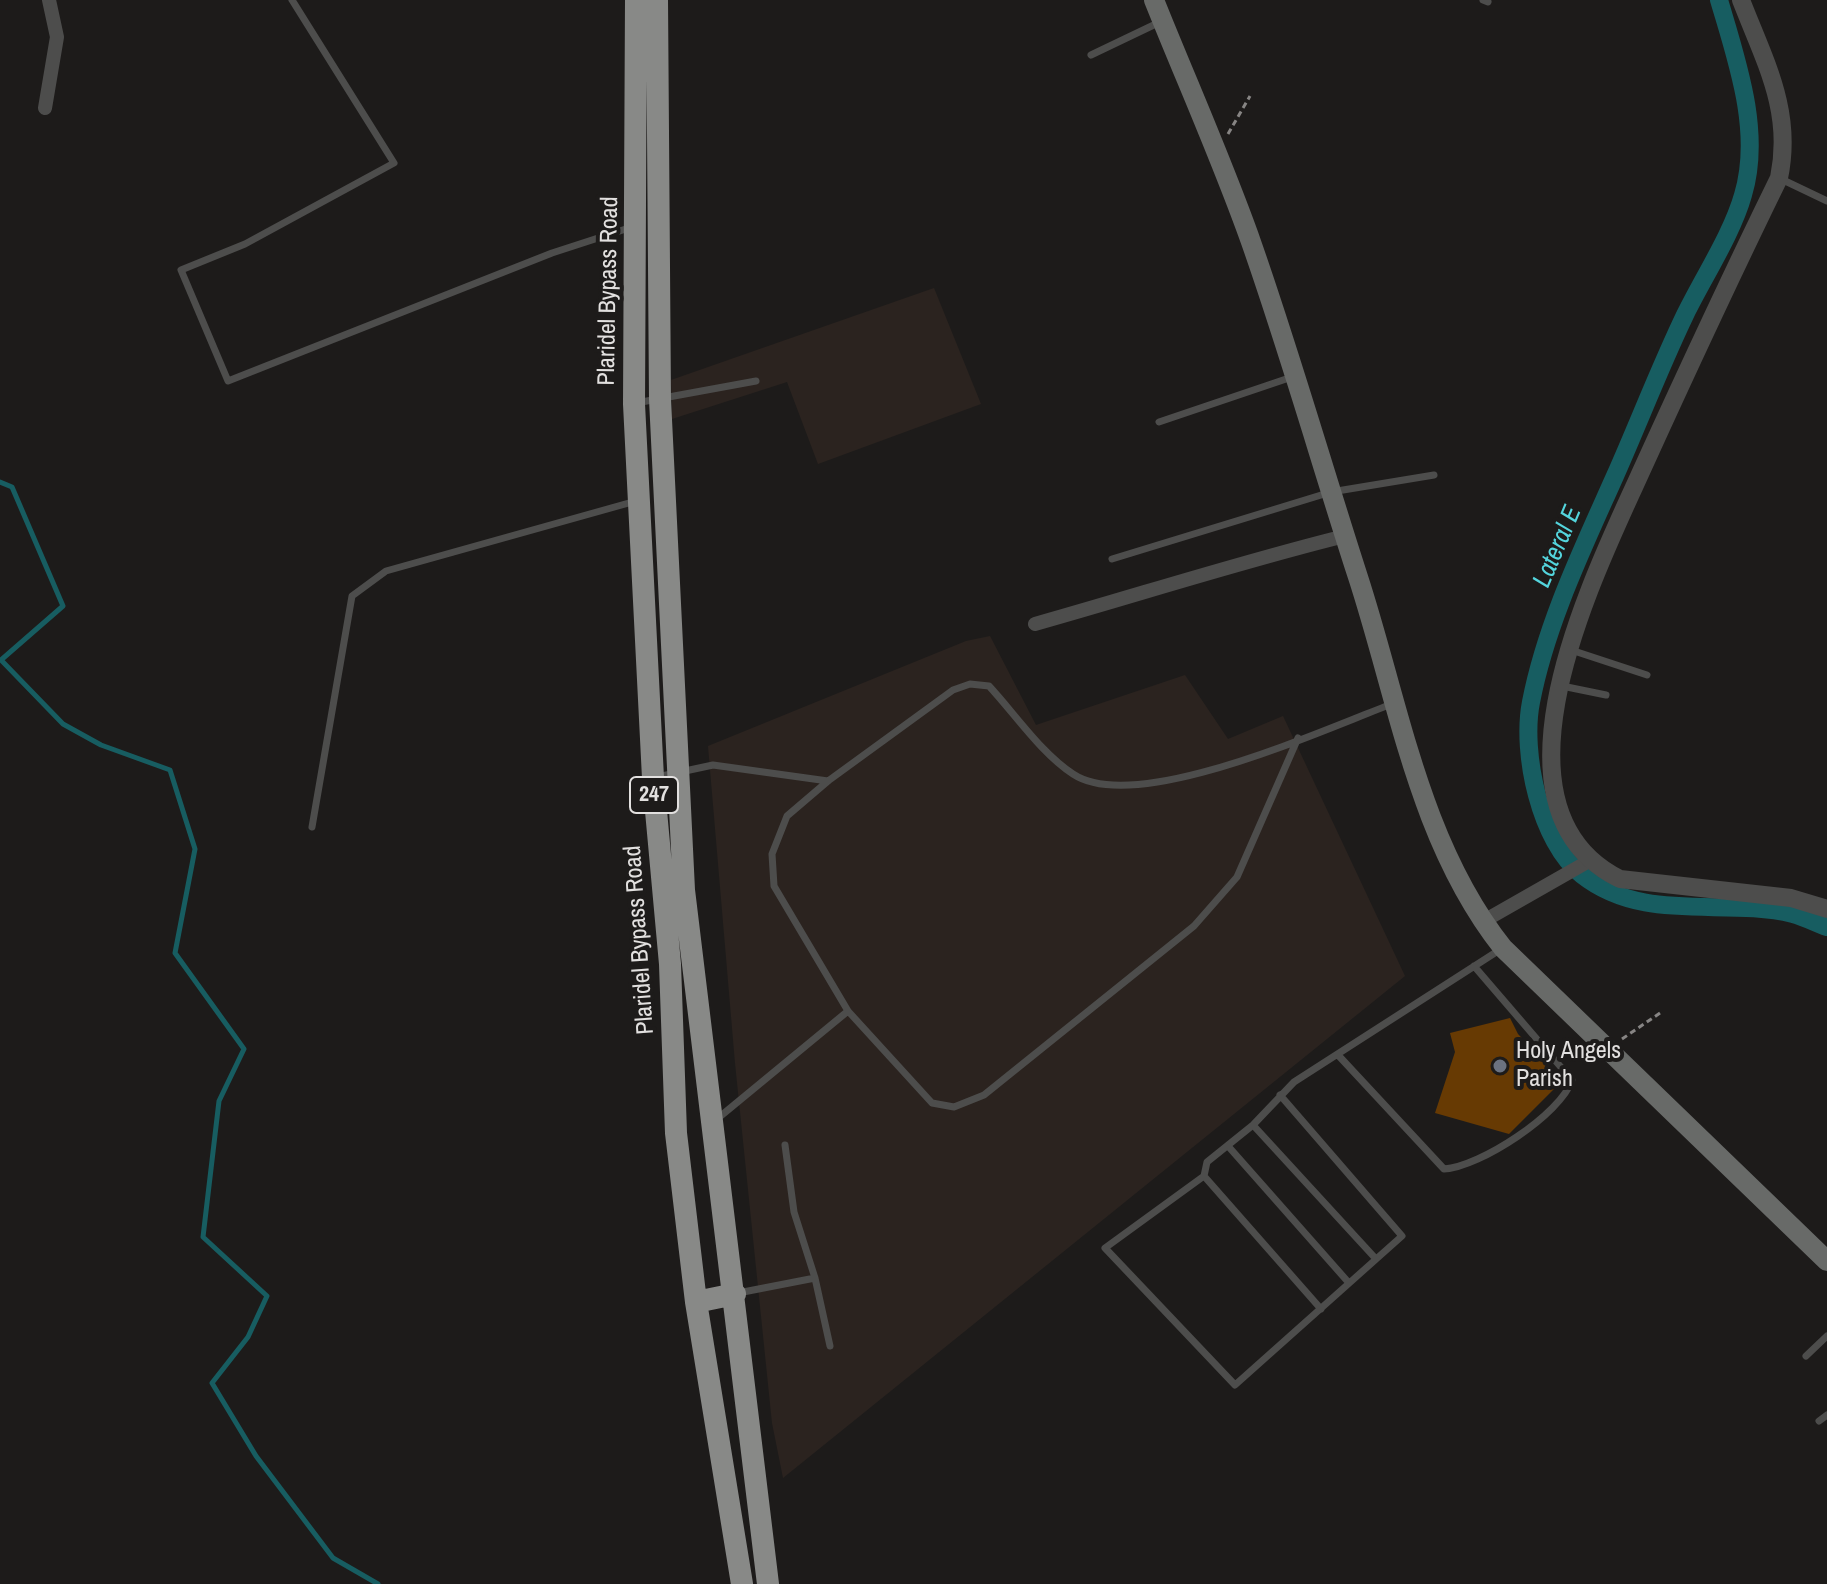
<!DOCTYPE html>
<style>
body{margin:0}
canvas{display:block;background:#1d1b1a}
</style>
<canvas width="1827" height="1584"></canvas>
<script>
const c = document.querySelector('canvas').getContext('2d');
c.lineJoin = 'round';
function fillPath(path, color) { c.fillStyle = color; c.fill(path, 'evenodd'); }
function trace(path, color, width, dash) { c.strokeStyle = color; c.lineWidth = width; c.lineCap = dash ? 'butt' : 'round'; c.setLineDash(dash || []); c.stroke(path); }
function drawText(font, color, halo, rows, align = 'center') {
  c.font = font + ' "Archivo Narrow",sans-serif'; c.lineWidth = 8; c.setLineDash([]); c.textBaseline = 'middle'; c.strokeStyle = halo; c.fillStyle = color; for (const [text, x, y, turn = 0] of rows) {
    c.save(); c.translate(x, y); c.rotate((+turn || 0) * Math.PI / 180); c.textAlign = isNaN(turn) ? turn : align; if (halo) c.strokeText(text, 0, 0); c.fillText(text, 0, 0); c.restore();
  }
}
fillPath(new Path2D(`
 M934,288L981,404L818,464L787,382L672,419L671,380Z
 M990,636L1036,725L1185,675L1228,739L1283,716L1405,976L783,1478L772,1423L735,1063L708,746L966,641Z`), '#2b231f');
trace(new Path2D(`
 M0,482L12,487L63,606L1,660L63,724L101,745L170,770L195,849L175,953L244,1049L219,1101L203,1237L267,1296L248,1337L212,1383L256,1456L333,1558L378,1584`), '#175d61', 5);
trace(new Path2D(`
 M1719,0C1737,61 1762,132 1743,195C1732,234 1703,278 1685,315C1660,367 1639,422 1615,476C1583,548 1546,624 1531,702C1521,753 1540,842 1582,875C1644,924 1724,897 1793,914C1804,917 1816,923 1827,927`), '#175d61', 18);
fillPath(new Path2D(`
 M1510,1018L1518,1034L1563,1080L1509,1134L1435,1113L1455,1052L1450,1033Z`), '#673a03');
trace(new Path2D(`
 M1228,134L1250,96
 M1622,1039L1663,1011`), '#878584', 3, [6, 4]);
trace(new Path2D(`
 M292,0L394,163L245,244L181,270L228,381L552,253L632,227
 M1483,0L1488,2
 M1091,55L1160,22
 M1781,179L1827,201
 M636,403L756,381
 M1159,422L1292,377
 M1112,559L1331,492L1434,475
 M1571,650L1647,675
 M1562,686L1606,695
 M657,777L713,765L828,781
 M312,827L352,596L386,571L636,501
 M848,1011L932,1103L954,1107L984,1095L1194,926L1237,877L1298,738
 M1338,1055L1444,1169C1480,1167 1561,1114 1572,1080L1474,966
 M1280,1095L1402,1236L1235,1385L1105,1248L1204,1176L1207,1162L1253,1125L1294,1082L1501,949
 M717,1119L848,1011L774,886L772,854L787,816L828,781L953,690L970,684L989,686C1015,714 1041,753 1073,774C1136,816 1324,729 1392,704
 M1253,1125L1376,1259
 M785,1145L794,1212L815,1278L830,1346
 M1228,1146L1349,1283
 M1204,1176L1321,1309
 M738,1293L815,1278
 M1806,1356L1827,1336
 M1819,1421L1827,1415`), '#4d4d4c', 7);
trace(new Path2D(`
 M45,108L57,37L49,0
 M1035,624C1138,595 1240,562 1345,536
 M1482,922L1589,861`), '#4d4d4c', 14);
trace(new Path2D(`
 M1741,0C1765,62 1793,111 1779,178C1731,276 1685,375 1640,474C1594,576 1477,808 1620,879L1791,898L1827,909`), '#4d4d4c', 18);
trace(new Path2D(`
 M1154,0C1186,80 1222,160 1251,242C1290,353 1322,466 1358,577C1399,703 1419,842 1503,948L1827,1261`), '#686a68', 20);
trace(new Path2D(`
 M636,0L634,404L653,778L670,964L676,1133L696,1302L742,1584
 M657,0L660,399L684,890L768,1584
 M696,1302L735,1294`), '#888987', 22);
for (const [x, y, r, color] of [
 [1500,1066,8,"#6b7280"]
]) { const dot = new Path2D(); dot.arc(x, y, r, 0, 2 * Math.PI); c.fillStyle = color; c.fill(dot); trace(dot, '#1d1b1a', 3); }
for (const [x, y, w] of [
 [654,795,48]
]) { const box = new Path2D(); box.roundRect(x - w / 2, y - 18, w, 36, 6); c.fillStyle = '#1d1b1a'; c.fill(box); trace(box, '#e2e0df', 2); }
drawText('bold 22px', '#e2e0df', null, [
 ["247",654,795]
]);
drawText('24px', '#e2e0df', '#1d1b1a', [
 ["Plaridel Bypass Road",609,291,-89],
 ["Plaridel Bypass Road",640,940,-94]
]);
drawText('24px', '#e2e0df', '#1d1b1a', [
 ["Holy Angels",1516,1052],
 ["Parish",1516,1080]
], 'left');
drawText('italic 26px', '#54d5dd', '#1d1b1a', [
 ["Lateral E",1558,547,-67]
]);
</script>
